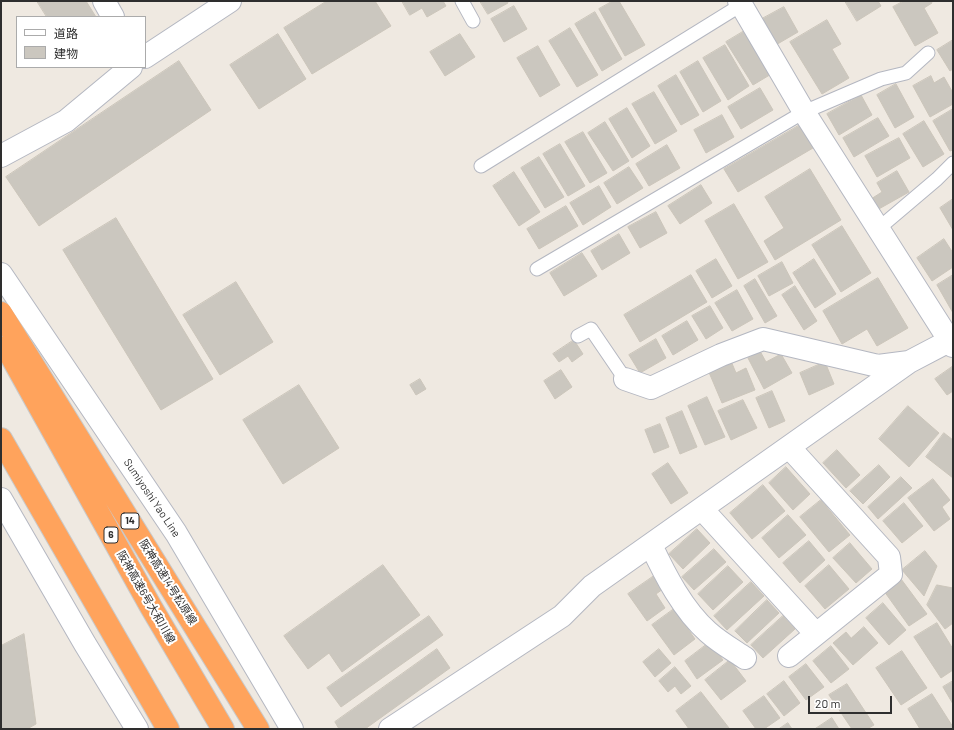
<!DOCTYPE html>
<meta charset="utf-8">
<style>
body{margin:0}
#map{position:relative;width:954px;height:730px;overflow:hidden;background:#efe9e1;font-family:Barlow,"Noto Sans JP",sans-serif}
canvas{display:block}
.frame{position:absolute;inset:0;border:2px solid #2e2e2e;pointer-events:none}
.legend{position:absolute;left:16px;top:16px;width:130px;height:52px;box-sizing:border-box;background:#fff;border:1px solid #ababab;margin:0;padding:5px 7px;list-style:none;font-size:12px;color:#2e2e2e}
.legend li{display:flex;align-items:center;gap:8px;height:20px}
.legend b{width:20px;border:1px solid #ababab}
.scale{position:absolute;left:808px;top:696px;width:84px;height:18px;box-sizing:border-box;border:2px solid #2e2e2e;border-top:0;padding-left:5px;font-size:12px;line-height:14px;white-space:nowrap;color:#2e2e2e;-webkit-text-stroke:3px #fff;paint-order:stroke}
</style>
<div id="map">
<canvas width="954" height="730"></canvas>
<div class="frame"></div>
<ul class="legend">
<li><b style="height:5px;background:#fff"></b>道路</li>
<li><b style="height:11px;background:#cbc7bf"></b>建物</li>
</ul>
<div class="scale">20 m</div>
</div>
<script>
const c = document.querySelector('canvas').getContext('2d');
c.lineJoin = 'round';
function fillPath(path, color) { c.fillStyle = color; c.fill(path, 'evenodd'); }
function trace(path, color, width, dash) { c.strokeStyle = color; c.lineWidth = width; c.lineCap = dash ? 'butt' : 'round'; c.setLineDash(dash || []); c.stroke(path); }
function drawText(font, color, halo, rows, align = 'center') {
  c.font = font + ' Barlow,"Noto Sans JP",sans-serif'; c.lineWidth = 4; c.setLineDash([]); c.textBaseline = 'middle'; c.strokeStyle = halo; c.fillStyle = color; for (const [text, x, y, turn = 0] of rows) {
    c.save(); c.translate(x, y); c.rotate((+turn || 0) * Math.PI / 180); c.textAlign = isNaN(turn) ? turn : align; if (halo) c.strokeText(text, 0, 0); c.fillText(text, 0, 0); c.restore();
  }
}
const building = new Path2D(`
 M37,1H86L96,17H47Z
 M327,1H375L391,26L312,74L284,28Z
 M402,1H443L446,6L427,17L422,8L410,15Z
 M480,1H507L508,3L488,14Z
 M613,1H619L645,45L625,56L599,9Z
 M845,1H878L881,6L857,21Z
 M904,1H931L932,3L924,8L938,33L915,46L893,7Z
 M514,6L527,29L504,42L491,19Z
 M784,7L798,32L774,46L760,20Z
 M595,12L622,59L602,71L575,24Z
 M827,20L841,44L832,49L849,78L822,94L790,42Z
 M570,28L598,75L577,87L549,41Z
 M746,30L773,73L753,85L726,42Z
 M278,34L306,79L259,109L230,65Z
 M460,34L475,57L445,76L430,52Z
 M953,40V69L950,71L937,50Z
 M725,45L749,86L728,100L703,58Z
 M538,46L560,85L540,97L517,58Z
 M179,61L211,110L39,226L6,177Z
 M698,61L721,101L703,112L680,72Z
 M676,75L699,115L681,125L658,86Z
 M931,76L934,83L944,77L953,93V104L930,117L913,86Z
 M896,84L914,117L895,128L877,95Z
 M760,88L773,110L741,129L728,107Z
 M654,92L677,131L655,144L632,104Z
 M861,95L872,115L839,135L827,114Z
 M627,108L650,146L632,158L609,119Z
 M953,109V150L950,151L933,121Z
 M722,115L734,137L706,153L694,130Z
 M878,118L889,136L854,157L843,138Z
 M924,121L944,154L923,167L903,134Z
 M605,122L629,161L613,171L588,133Z
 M800,125L813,148L738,192L724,169Z
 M583,132L607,173L590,183L565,142Z
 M899,138L910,158L877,177L865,156Z
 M560,144L585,186L568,196L543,154Z
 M667,145L680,168L649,186L636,164Z
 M539,157L564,197L545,208L521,168Z
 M629,167L643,188L617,204L604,183Z
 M810,169L841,220L775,260L764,241L784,228L765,197Z
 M897,171L909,192L877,210L871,199L882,192L877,183Z
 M514,172L540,212L519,226L493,186Z
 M701,185L712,203L680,224L668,206Z
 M599,186L611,207L583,225L570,203Z
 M953,199V230L940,208Z
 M734,204L768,262L738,279L705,221Z
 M566,206L578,226L539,249L527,229Z
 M656,212L667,233L640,248L628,227Z
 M116,218L213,379L161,410L63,250Z
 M842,226L871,273L841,292L812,245Z
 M619,234L630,253L602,270L591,251Z
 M944,239L953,253V267L932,281L917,258Z
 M582,253L597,276L564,296L550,273Z
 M716,259L732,286L712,298L696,271Z
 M814,259L836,294L815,308L793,273Z
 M782,262L793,283L769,296L758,276Z
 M691,275L707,302L640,342L624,315Z
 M953,275V313L937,285Z
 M878,278L908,328L877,346L867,329L842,344L823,311Z
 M755,279L777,316L765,323L744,286Z
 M236,282L273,342L220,375L183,315Z
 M795,286L817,321L804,330L782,295Z
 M737,290L753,319L732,331L715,303Z
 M710,306L723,328L706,339L692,316Z
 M687,321L698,340L673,355L662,336Z
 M656,339L666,358L640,373L629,355Z
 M574,340L583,354L572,362L568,356L559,362L553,354Z
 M760,351L766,362L781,354L792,373L764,389L748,358Z
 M731,361L736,373L746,368L755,390L722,403L708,370Z
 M825,362L834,384L809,395L800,373Z
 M952,367L953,391L947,395L935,379Z
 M561,370L572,387L555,399L544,381Z
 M420,379L426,389L416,395L410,385Z
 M299,385L339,448L283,484L243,420Z
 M772,391L785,421L769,428L756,398Z
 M707,397L725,437L705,445L688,406Z
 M743,400L757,428L731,440L718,411Z
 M908,406L939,433L909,467L879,439Z
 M682,411L697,447L680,454L666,418Z
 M660,424L669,447L654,453L645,430Z
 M944,433L953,440V478L926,457Z
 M837,450L860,475L846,488L823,463Z
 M668,463L688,493L671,504L652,474Z
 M879,465L890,477L863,504L850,491Z
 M786,467L810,494L793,510L769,483Z
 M901,477L912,488L878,519L868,507Z
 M933,479L950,500L942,507L950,519L934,531L908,498Z
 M763,485L785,511L752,539L730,513Z
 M821,500L850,535L829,552L800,517Z
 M904,503L923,526L902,543L883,521Z
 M788,515L806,535L779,558L762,538Z
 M697,529L710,543L683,569L669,554Z
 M809,541L825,560L800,583L783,563Z
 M850,543L872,569L856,583L833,558Z
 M714,549L726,562L694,590L682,577Z
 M925,551L937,566L924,596L902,570Z
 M383,565L420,615L342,672L329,653L308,669L284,636Z
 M829,565L849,589L825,609L805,586Z
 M728,566L743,582L713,610L698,594Z
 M654,576L663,589L656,594L665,608L647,621L628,594Z
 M901,579L927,614L909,626L884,591Z
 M751,582L764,596L727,630L714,616Z
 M937,585L953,588V623L945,629L927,605Z
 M767,600L779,613L747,643L735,631Z
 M883,603L906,630L889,645L866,618Z
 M674,609L695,639L674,655L652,625Z
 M429,616L443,635L341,707L327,688Z
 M783,616L795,629L763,658L751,645Z
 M937,623L953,649V670L941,678L914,637Z
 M864,627L878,643L853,665L833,643L846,632L851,638Z
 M24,634L36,724L27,729H1V646Z
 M710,642L723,660L697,679L685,661Z
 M831,646L849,669L831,683L813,661Z
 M437,649L450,668L365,729H339L335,722Z
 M659,649L671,663L655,677L643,662Z
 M902,651L927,688L901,705L876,668Z
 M730,660L746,681L721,700L705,680Z
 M806,664L824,687L806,700L789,677Z
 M675,667L691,686L681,694L675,686L668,692L659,681Z
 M784,681L800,703L784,716L767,694Z
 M953,681V704L943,687Z
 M847,684L874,725L867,729H852L829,695Z
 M701,692L729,728L727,729H689L676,711Z
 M932,694L953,727V729H920L908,709Z
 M764,696L780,718L764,729H756L743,711Z
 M832,718L839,729H815Z
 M788,723L792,729H779Z`);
fillPath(building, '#cbc7bf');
trace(building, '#cbc5ba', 1);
const service = new Path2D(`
 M462,1L473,21
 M481,166L741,5
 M878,229L937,179L953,163
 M537,269L804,112L881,79L906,73L928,53
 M578,336L591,329L625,379`);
const minor = new Path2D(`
 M104,1L113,17
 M739,1L804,112L953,346
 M145,57L230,1
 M1,156L66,121L131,67
 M625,379L651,388L721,355L763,339L878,366L909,362L949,341
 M702,509L816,634
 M651,545C665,575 683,610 708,632C719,642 733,650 745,658
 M789,656L891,574L889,557L789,447
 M390,729L562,616L592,586L909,362`);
const secondary = new Path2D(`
 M1,274L176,533L292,729
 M1,499L85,644L137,729`);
const motorway = new Path2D(`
 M1,313L258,729
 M6,347L151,607L223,729
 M1,439L168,729`);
trace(service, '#b4b7c1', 15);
trace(minor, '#b4b7c1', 24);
trace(secondary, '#b4b7c1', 24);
trace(motorway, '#c9c9c9', 24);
trace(service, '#fff', 13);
trace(minor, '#fff', 22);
trace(secondary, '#fff', 22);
trace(motorway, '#ffa35c', 22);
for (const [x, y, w] of [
 [130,521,18],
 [111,535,14]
]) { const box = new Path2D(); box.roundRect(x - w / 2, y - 8, w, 16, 3); c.fillStyle = '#fff'; c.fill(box); trace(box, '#2e2e2e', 1); }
drawText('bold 10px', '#2e2e2e', null, [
 ["14",130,521],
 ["6",111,535]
]);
drawText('11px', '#2e2e2e', '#fff', [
 ["Sumiyoshi Yao Line",152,498,56],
 ["阪神高速14号松原線",168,582,58],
 ["阪神高速6号大和川線",146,597,60]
]);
</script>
